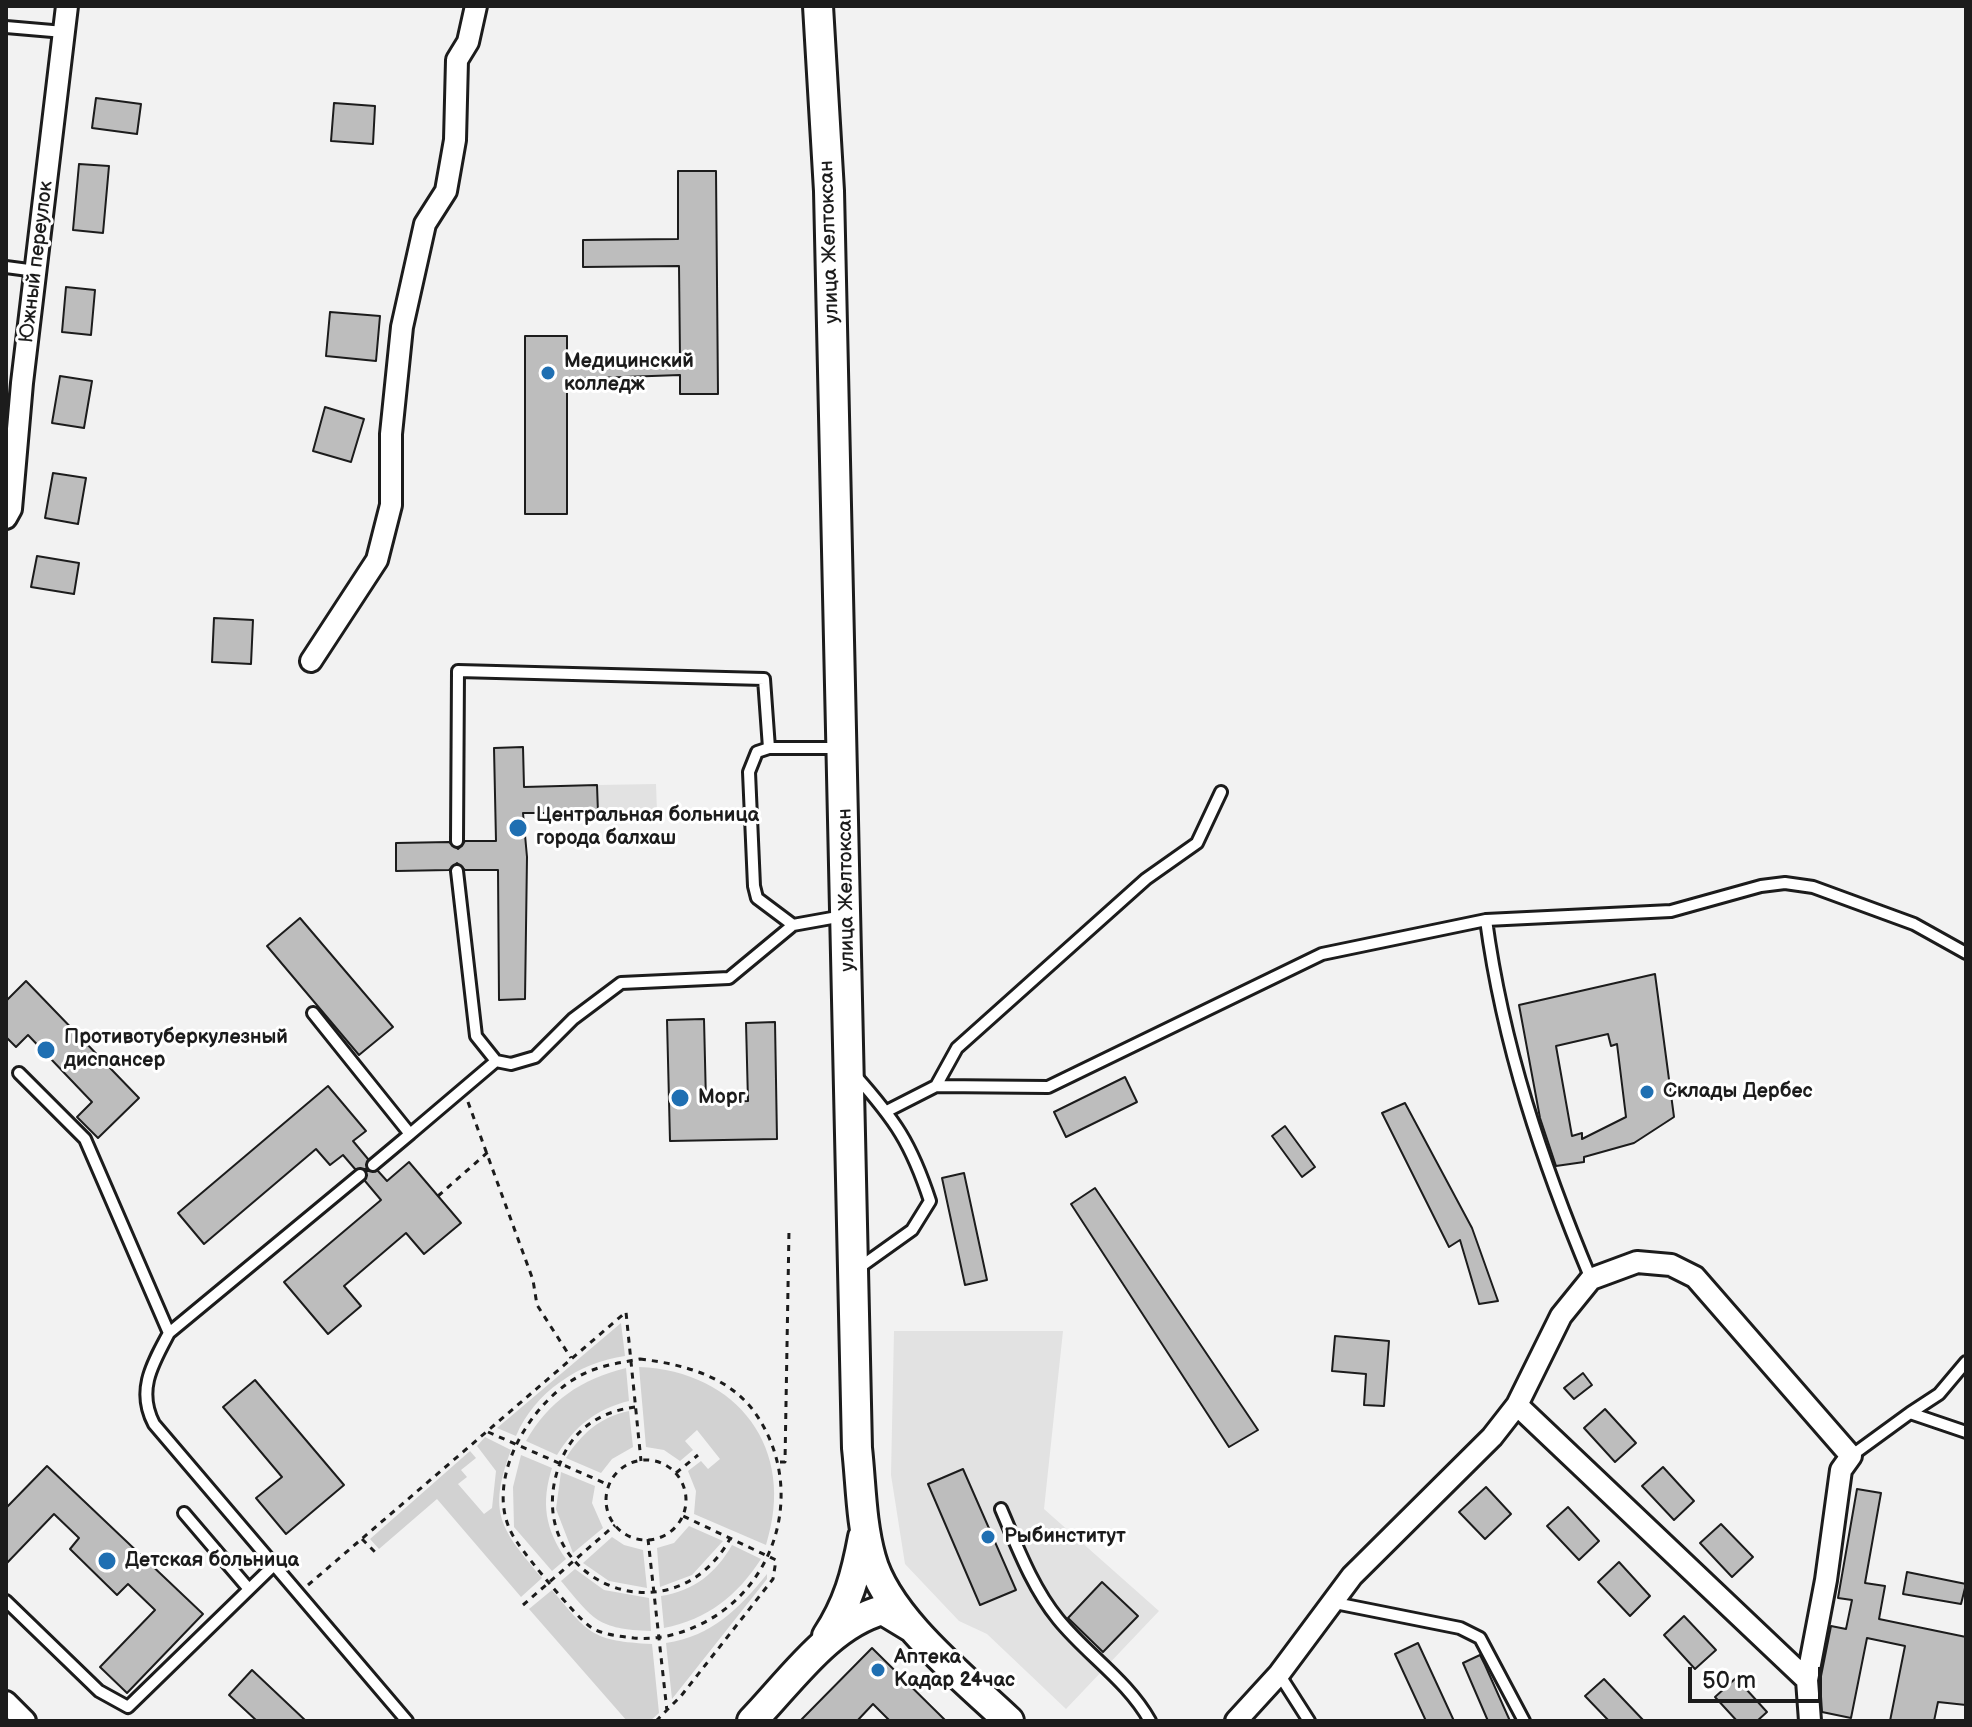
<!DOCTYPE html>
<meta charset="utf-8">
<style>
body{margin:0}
#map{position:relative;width:1972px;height:1727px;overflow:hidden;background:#f2f2f2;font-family:"Balsamiq Sans",sans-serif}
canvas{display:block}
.frame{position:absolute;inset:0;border:8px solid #1c1c1c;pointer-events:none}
.scale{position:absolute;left:1688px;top:1667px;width:134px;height:36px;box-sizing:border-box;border:4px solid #1c1c1c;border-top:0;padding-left:10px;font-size:24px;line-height:28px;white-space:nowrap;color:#1c1c1c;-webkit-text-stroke:6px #fff;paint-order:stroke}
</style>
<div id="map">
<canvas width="1972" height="1727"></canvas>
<div class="frame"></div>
<div class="scale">50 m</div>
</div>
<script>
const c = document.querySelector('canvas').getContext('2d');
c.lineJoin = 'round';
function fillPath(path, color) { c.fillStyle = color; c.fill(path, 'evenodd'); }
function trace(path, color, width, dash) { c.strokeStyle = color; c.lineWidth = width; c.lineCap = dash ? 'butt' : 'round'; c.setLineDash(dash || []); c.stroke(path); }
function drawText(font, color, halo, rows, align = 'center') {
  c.font = font + ' "Balsamiq Sans",sans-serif'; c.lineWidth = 6; c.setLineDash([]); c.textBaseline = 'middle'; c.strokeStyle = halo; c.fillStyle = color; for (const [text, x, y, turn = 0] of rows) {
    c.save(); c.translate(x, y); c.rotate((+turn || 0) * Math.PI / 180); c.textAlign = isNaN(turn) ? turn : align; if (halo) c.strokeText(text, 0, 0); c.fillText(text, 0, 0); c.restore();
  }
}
fillPath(new Path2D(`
 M656,784L657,812L598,813V785Z
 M894,1331H1063L1044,1509L1159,1611L1066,1709L987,1634L959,1621L905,1564L891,1475Z`), '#e2e2e2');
fillPath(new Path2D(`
 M621,1323L625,1356C579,1362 534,1393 516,1436L497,1428Z
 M639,1367C738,1371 797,1449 766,1545L694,1514L696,1491L688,1471L701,1461L708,1469L720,1459L697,1430L685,1441L693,1450L680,1461L664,1450L646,1447Z
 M626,1368L629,1401C596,1409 575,1426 557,1455L526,1441C549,1401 581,1379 626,1368Z
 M629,1411L633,1447L612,1459L601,1473L566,1458C581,1434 600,1417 629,1411Z
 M485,1437L511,1450C487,1514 501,1529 542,1578L521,1597L437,1499L379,1549L370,1539L470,1451L476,1458L461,1470L467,1477L458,1484L484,1514L492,1508L496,1471L477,1446Z
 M521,1455L552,1468C541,1503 545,1529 566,1559L552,1571L514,1527L513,1487Z
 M561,1472L595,1486L592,1503L603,1528L573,1553L556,1509Z
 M689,1526L723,1541L692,1575L660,1587L657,1548L674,1543Z
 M612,1537L624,1545L643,1550L647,1588L609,1581L583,1563Z
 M732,1545L761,1559C737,1596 708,1619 664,1628L661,1596C694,1591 716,1573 732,1545Z
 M575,1569L604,1590L649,1598L651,1631C597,1629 594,1620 561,1581Z
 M767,1574V1579L672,1699L666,1643C712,1636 739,1609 767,1574Z
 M552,1590C589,1634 592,1641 652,1644L659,1713L650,1721H627L529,1609Z`), '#d2d2d2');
const building = new Path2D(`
 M96,98L141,104L137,134L92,128Z
 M334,103L375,106L373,144L331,141Z
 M79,164L109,166L103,233L73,230Z
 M678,171H716L718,394H680V375L567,379V514H525V336H567V362L680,358L679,266L583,267V240L678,239Z
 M66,287L95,290L91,335L62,332Z
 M330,312L380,316L376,361L326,356Z
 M60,376L92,381L84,428L52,423Z
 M325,407L364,419L351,462L313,451Z
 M53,473L86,478L78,524L45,518Z
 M37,556L79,563L74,594L31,587Z
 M214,618L253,620L251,664L212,662Z
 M523,747L524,787L597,785L598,813H523L527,857L525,999L499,1000L498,870H465L457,863L449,870L396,871V843L449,842L458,849L465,841H496L494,748Z
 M300,918L393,1027L359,1055L267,946Z
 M1655,974L1674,1117L1634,1143L1584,1157V1162L1556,1166L1540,1118L1519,1005ZM1608,1034L1611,1046L1617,1044L1626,1117L1582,1139V1133L1572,1136L1556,1046Z
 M26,981L139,1098L98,1138L77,1117L92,1102L28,1035L16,1047L6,1037V1001Z
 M704,1019L706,1102L748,1101L746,1023L775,1022L777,1139L670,1141L667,1020Z
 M1125,1077L1137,1102L1066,1137L1054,1112Z
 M328,1086L366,1131L353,1141L368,1159L367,1171H378L387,1181L409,1162L461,1223L424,1254L406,1233L344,1286L361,1306L328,1334L284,1282L381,1200L365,1181L366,1169H355L343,1155L330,1165L316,1149L204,1244L178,1213Z
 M1405,1103L1472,1228L1498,1301L1479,1304L1460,1240L1449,1247L1382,1113Z
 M1285,1126L1315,1167L1302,1177L1272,1136Z
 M964,1173L987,1280L965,1285L942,1178Z
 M1095,1188L1258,1430L1229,1447L1071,1204Z
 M1335,1336L1389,1341L1384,1406L1364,1405L1366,1374L1332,1371Z
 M1583,1373L1592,1385L1574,1399L1564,1388Z
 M255,1380L344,1485L286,1534L256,1498L282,1477L223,1407Z
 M1605,1409L1636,1443L1615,1462L1584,1428Z
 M47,1466L203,1614L127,1693L100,1667L155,1610L128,1584L117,1595L70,1549L79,1538L54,1514L6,1564V1508Z
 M1663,1467L1694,1501L1674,1520L1642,1486Z
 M963,1469L1016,1590L980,1605L928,1484Z
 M1486,1487L1511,1514L1485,1539L1459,1512Z
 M1857,1489L1881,1493L1865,1583L1885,1586L1879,1619L1966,1637V1705L1938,1702L1934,1721H1890L1905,1646L1867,1638L1851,1718L1822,1712L1820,1681L1831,1626L1846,1629L1852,1600L1838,1598Z
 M1568,1507L1599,1541L1579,1560L1547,1526Z
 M1721,1524L1753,1557L1732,1577L1700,1543Z
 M1619,1562L1650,1596L1630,1616L1598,1582Z
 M1907,1572L1966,1584L1961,1604L1903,1594Z
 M1102,1582L1138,1616L1103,1652L1068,1618Z
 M1684,1616L1716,1650L1695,1669L1664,1635Z
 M1418,1643L1454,1721H1426L1395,1654Z
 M872,1648L946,1721H890L873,1704L857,1721H800Z
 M1480,1655L1485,1665L1510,1721H1488L1463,1663Z
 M252,1670L306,1721H257L229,1695Z
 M1736,1678L1767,1712L1757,1721H1737L1715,1697Z
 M1604,1679L1644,1721H1609L1585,1696Z`);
fillPath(building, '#bdbdbd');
trace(building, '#1c1c1c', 2);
const lane = new Path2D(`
 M6,27L64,32
 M6,267L36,271
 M769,748L757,752L749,772L754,886L757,898L793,925
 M457,841L458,671L764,679L769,748H841
 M457,871L476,1036L496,1061L511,1064L535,1057L573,1019L621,983L729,978L793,925L843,916
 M1486,920C1503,1046 1542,1162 1591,1279
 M313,1013L410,1134L496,1061
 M19,1073L85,1139L169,1333C153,1363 136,1390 154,1424L407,1721
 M855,1075C895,1120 911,1143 930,1201L912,1230L856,1270
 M936,1086L957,1048L1146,879L1197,843L1221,792
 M887,1111L936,1086L1048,1087L1322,954L1486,920L1671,911L1761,886L1785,883L1813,887L1914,924L1966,953
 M373,1165L410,1134
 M169,1333L360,1175
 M1910,1413L1939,1394L1966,1362
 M1851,1456L1910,1413L1966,1432
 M1001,1509C1017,1546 1032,1587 1058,1619C1087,1655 1127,1680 1150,1721
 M184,1513L248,1588
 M6,1601L99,1691L128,1707L275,1564
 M1335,1603L1460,1628L1480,1638L1524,1721
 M1279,1674L1309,1721`);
const street = new Path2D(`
 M6,518L11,509L22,383L67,6
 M311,661L377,560L391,505V434L402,327L425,224L446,191L455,140L457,60L468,42L476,6
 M1517,1405L1807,1680
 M6,1702L25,1721
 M1236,1721L1279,1674L1352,1576L1492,1437L1517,1405L1561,1316L1591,1279L1637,1262L1671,1265L1695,1277L1851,1456L1841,1470L1826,1580L1807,1680L1810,1721`);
const secondary = new Path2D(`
 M818,6L829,191L857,1448C861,1484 861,1523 871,1558C887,1618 965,1679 1009,1721
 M827,1636C848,1604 856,1575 863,1537
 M752,1721C790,1682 829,1624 883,1610L911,1627`);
trace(lane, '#1c1c1c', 16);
trace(street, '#1c1c1c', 26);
trace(secondary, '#1c1c1c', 34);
trace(new Path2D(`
 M468,1102L533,1280L537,1305L571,1358
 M438,1196L488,1152
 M640,1359C681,1364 726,1375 753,1410C807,1483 780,1587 699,1625C678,1635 657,1640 634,1638C619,1636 600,1635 588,1625C573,1613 529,1560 517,1542C479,1489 526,1407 576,1378C595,1366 619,1363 640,1359Z
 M635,1407C604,1411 577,1426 563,1456C510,1574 670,1650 731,1537
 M488,1432L609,1485
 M606 1500a40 40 0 1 1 80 0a40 40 0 1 1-80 0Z
 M780,1462H785L789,1230
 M676,1473L698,1455
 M362,1539L377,1554
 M648,1539L667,1711
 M308,1585L626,1312L641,1461
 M523,1605L615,1525
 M656,1721L681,1696L773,1579L776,1560L683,1516`), '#1c1c1c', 3, [6, 6]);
trace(lane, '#fff', 10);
trace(street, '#fff', 20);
trace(secondary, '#fff', 28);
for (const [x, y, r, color] of [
 [548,373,8,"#1f6fb2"],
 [518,828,10,"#1f6fb2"],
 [46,1050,10,"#1f6fb2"],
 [1647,1092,8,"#1f6fb2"],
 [680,1098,10,"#1f6fb2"],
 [988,1537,8,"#1f6fb2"],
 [107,1561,10,"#1f6fb2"],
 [878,1670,8,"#1f6fb2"]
]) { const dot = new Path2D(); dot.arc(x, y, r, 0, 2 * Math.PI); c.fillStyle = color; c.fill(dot); trace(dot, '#fff', 3); }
drawText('20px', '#1c1c1c', '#fff', [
 ["улица Желтоксан",830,242,-92],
 ["Южный переулок",37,262,-83],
 ["улица Желтоксан",847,890,-91]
]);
drawText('bold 20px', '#1c1c1c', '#fff', [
 ["Медицинский",564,362],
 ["колледж",564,385],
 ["Центральная больница",536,816],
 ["города балхаш",536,839],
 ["Противотуберкулезный",64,1038],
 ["диспансер",64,1061],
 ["Склады Дербес",1663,1092],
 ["Морг",698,1098],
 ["Рыбинститут",1004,1537],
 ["Детская больница",125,1561],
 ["Аптека",894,1658],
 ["Кадар 24час",894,1681]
], 'left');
</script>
